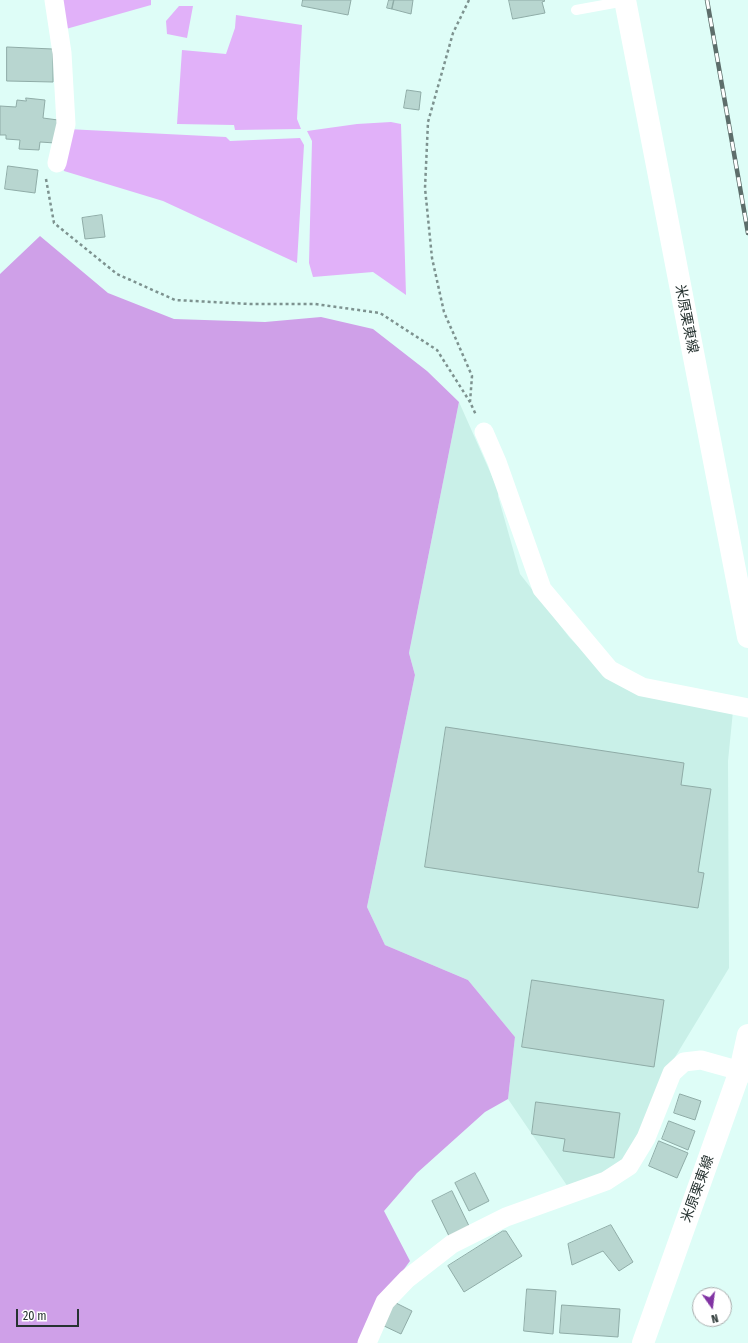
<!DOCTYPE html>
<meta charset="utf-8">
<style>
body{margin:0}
#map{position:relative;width:748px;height:1343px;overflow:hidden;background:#defdf7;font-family:"Fira Sans Condensed",sans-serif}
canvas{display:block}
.north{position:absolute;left:692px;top:1287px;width:40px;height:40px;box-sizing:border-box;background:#fff;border:1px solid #a9adad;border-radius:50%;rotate:166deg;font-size:11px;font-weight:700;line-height:16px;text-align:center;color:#273331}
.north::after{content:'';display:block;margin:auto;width:14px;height:18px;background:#8133a3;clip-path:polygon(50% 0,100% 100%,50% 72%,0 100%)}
.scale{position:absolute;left:16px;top:1309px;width:63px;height:18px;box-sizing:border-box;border:2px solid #273331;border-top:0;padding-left:5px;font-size:12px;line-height:14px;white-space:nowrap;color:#273331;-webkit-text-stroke:3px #fff;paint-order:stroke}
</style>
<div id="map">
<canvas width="748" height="1343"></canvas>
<div class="north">N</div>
<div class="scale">20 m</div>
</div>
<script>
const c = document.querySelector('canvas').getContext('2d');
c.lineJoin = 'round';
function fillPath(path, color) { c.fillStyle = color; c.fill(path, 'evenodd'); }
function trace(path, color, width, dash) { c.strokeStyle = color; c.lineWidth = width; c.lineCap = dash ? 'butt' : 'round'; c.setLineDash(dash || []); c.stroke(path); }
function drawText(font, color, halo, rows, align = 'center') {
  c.font = font + ' "Fira Sans Condensed","Noto Sans JP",sans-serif'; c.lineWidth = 3.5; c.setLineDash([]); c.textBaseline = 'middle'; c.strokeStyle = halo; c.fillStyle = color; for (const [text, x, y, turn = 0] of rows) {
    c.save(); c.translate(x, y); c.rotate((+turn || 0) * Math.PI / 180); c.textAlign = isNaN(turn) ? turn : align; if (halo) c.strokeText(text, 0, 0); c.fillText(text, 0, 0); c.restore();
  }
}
fillPath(new Path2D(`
 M459,402L499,492L498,496L520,574L570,638L604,672L733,711L728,761L729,968L663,1077L642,1133L622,1165L568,1187L508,1099L515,1037L468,980L385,945L367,907L415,675L409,653Z`), '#c9f0e8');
fillPath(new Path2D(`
 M61,0H151V5L66,29Z
 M179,6H193L187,38L167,34L166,21Z
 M236,15L302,25L297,119L301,129L235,130L234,125L177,124L182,50L226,54L235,28Z
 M391,122L401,124L406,295L373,272L313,277L309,263L312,141L307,131L357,124Z
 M67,129L226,137L230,141L300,138L304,145L297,263L163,201L64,171L62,159Z`), '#e1b1f9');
fillPath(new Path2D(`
 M40,236L108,293L174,319L265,322L321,317L373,329L427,371L459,402L409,653L415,675L367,907L385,945L468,980L515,1037L508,1099L485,1112L417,1173L384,1211L410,1261L382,1299L362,1343H0V274Z`), '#cfa0e8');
const building = new Path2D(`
 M303,0H351L348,15L302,6Z
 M389,0H394L392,9L387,8Z
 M394,0H413L411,14L392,9Z
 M509,0H544L545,1L542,2L545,13L513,19Z
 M7,47L53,49V82L7,81Z
 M407,90L421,92L419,110L404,108Z
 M26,98L45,100L43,118L58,120L55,143L40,142L39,150L19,149L20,140L6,139V135H0V106L16,107L17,100L26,101Z
 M8,166L38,170L35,193L5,189Z
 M102,215L105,237L85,239L82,218Z
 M446,727L684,763L681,785L711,789L698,872L704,873L698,908L425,867Z
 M532,980L664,1000L654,1067L522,1047Z
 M680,1094L701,1101L695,1120L674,1113Z
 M536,1102L620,1113L614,1158L563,1151L565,1139L532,1134Z
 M669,1121L695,1131L688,1150L662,1139Z
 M659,1141L688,1153L677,1178L649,1166Z
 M475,1173L489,1201L469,1211L455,1183Z
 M452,1191L469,1226L449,1236L432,1201Z
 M611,1225L633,1262L619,1271L603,1251L572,1265L568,1244Z
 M503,1231H506L522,1256L464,1292L448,1266Z
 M527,1289L556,1291L553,1334L524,1331Z
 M394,1302L412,1311L401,1334L382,1325Z
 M562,1305L620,1309L618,1337L560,1333Z`);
fillPath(building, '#b8d6d0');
trace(building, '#8faca7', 1);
trace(new Path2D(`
 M469,0L453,33L428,122L425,188L432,258L444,312L472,376L470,402
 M46,179L54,223L117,274L175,300L250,304H315L380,313L437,350L470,402L476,415`), '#7d928f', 2.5, [3, 3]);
trace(new Path2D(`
 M576,10L625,1`), '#fff', 10);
trace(new Path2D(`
 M54,0L62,53L66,124L57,163
 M484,432L497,462L542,589L610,670L642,687L748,708
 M367,1343L385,1302L407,1279L452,1244L506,1217L606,1181L629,1166L646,1138L672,1073L684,1062L701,1060L748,1073`), '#fff', 19);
trace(new Path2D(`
 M625,0L748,637
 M643,1343L740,1071L748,1035`), '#fff', 22);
const rail = new Path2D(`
 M707,0L748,233`);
trace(rail, '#5d6e6b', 4.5);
trace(rail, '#fff', 3, [9]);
drawText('14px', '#273331', '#fff', [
 ["米原栗東線",686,319,79],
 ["米原栗東線",698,1189,-70]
]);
</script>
